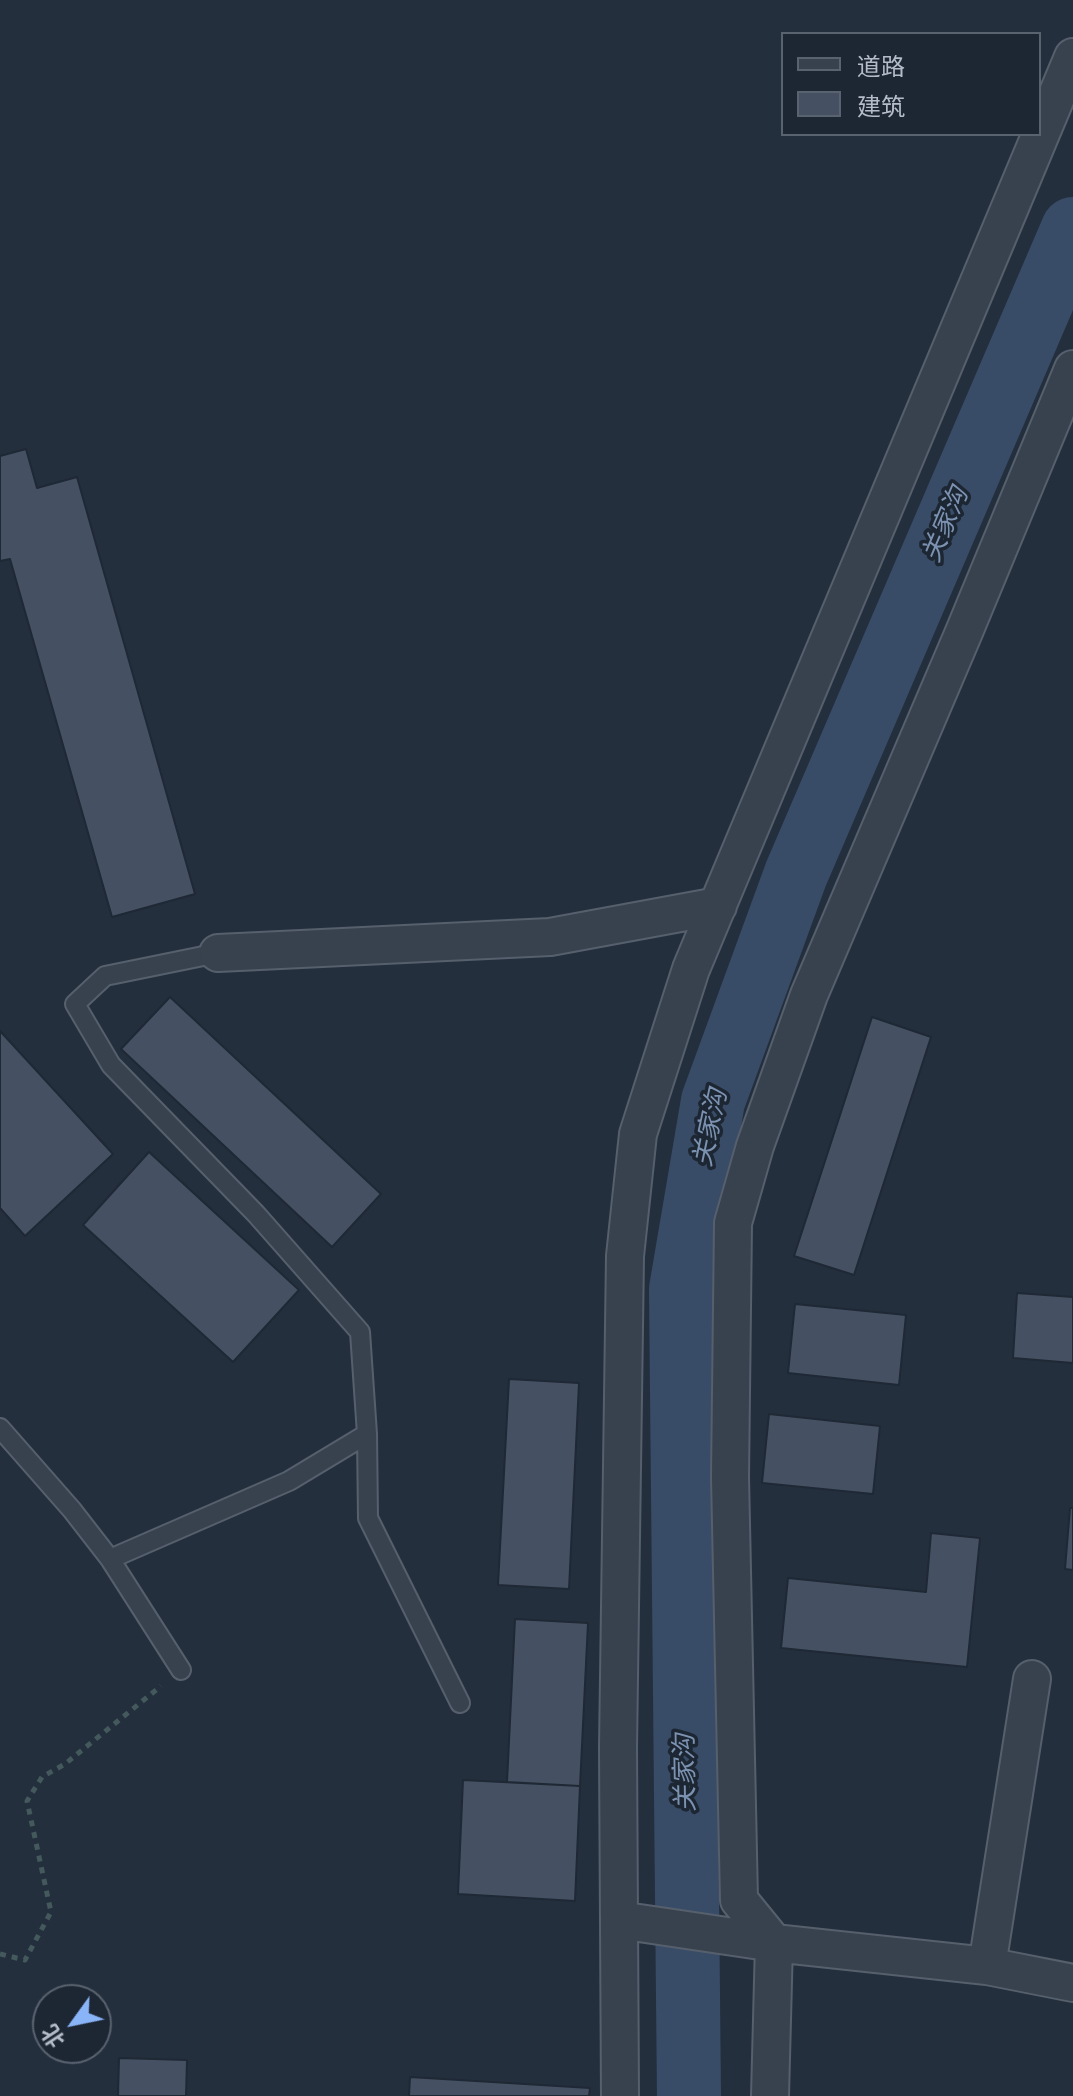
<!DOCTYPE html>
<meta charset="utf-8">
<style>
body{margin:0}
#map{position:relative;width:1073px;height:2096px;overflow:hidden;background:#242f3e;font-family:Arial,"Noto Sans SC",sans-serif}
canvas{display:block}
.legend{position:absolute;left:781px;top:32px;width:260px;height:104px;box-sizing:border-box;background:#1d2633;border:2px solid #59626f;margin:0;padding:10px 14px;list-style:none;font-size:24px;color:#b4bcc9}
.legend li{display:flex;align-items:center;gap:16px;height:40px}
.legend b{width:40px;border:2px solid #59626f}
.north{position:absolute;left:32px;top:1984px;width:80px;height:80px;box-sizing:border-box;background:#1d2633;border:2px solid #59626f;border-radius:50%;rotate:237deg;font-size:22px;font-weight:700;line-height:32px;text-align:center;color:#b4bcc9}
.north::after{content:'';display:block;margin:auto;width:28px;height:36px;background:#8ab4f8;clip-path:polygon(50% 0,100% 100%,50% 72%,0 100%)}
</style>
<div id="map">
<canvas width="1073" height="2096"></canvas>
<ul class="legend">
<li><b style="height:10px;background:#38414e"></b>道路</li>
<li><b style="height:22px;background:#455162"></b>建筑</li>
</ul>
<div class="north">北</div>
</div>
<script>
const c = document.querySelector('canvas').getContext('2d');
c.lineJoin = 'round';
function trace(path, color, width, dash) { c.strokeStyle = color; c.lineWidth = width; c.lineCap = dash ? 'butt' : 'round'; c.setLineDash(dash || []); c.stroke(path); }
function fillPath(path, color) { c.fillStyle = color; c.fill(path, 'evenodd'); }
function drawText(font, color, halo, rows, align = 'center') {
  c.font = font + ' Arial,"Noto Sans SC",sans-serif'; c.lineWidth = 7; c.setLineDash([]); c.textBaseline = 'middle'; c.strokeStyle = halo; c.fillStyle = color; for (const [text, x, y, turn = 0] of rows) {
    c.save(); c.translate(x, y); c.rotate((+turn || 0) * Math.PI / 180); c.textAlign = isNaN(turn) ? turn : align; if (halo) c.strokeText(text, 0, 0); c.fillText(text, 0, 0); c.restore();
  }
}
trace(new Path2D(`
 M689,2096L681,1289L713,1101L796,874L1073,229`), '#394c67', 64);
const building = new Path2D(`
 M26,449L37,488L77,477L195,894L112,917L10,559L0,561V456Z
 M170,997L381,1194L332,1247L121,1049Z
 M872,1017L931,1037L854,1275L794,1256Z
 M0,1031L113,1154L25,1236L0,1208Z
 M149,1152L299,1290L233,1362L83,1225Z
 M1017,1293L1073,1297V1363L1013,1358Z
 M795,1304L906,1315L899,1385L788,1373Z
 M509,1379L579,1383L569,1589L498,1585Z
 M769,1414L880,1426L873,1494L762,1483Z
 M1070,1508H1073V1570L1065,1569Z
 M931,1533L980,1538L967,1667L781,1648L788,1578L926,1592Z
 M515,1619L588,1623L580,1786L507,1782Z
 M463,1780L580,1786L575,1901L458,1894Z
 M119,2058L187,2060L186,2096H118Z
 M410,2077L590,2088L589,2096H409Z`);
fillPath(building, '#455162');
trace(building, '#1f2835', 2);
const service = new Path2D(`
 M0,1428L72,1510L110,1559L181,1670
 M367,1434L368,1518L460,1703
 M110,1559L289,1481L367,1434L360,1332L256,1214L111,1065L75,1004L105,976L218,953`);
const minor = new Path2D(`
 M218,953L550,937L718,906
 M619,1920L774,1943L987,1966L1073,1983
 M987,1966L1032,1679
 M620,2096L618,1747L625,1256L638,1134L691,969L1073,57
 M770,2096L774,1943L739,1900L730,1477L733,1223L755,1146L809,995L964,632L1073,369`);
trace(service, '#565f6c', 22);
trace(minor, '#565f6c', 40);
trace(new Path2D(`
 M0,1954L25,1960L51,1912L27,1801L42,1777L65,1764L161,1686`), '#44595c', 5, [6, 6]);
trace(service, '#38414e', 18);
trace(minor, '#38414e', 36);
drawText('italic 26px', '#7c92b1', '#1d2633', [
 ["关家沟",946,525,-67],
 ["关家沟",711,1128,-78],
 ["关家沟",686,1773,-91]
]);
</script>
